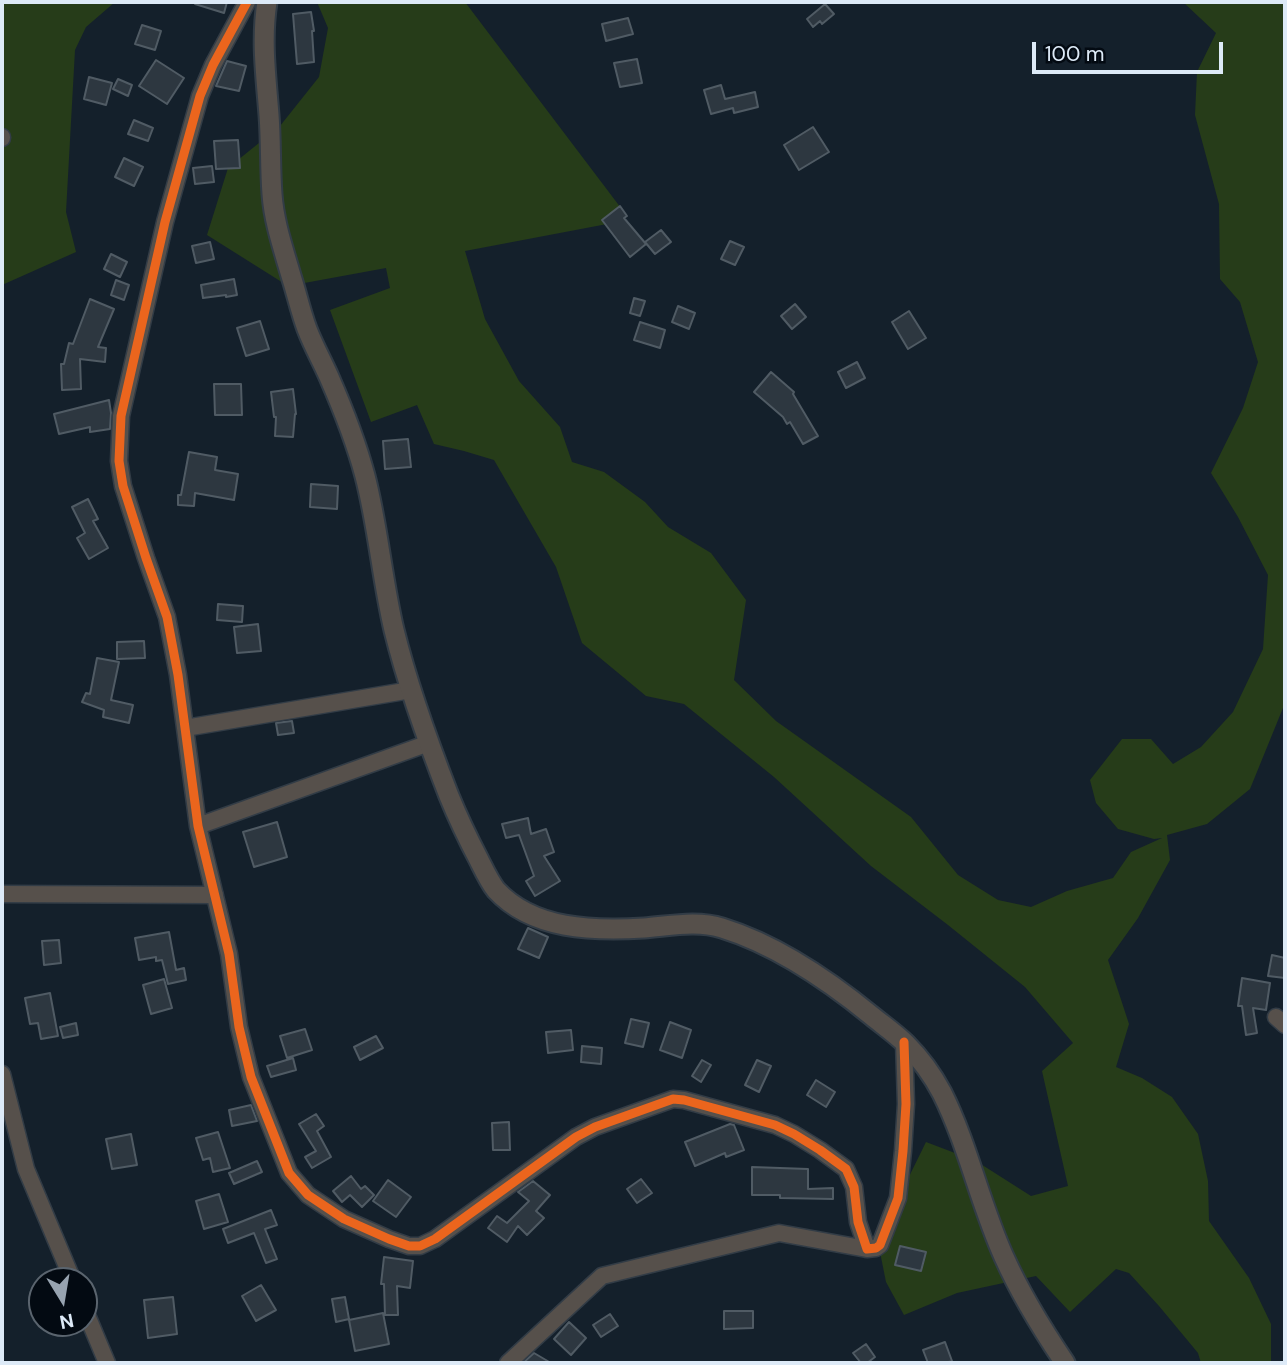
<!DOCTYPE html>
<style>
body{margin:0}
#map{position:relative;width:1287px;height:1365px;overflow:hidden;background:#14202b;font-family:"DM Sans",sans-serif}
canvas{display:block}
.frame{position:absolute;inset:0;border:4px solid #ddeaf7;pointer-events:none}
.north{position:absolute;left:28px;top:1267px;width:70px;height:70px;box-sizing:border-box;background:#030a12;border:2px solid #5a646e;border-radius:50%;rotate:169deg;font-size:19px;font-weight:700;line-height:28px;text-align:center;color:#ddeaf7}
.north::after{content:'';display:block;margin:auto;width:24px;height:32px;background:#97a3b0;clip-path:polygon(50% 0,100% 100%,50% 72%,0 100%)}
.scale{position:absolute;left:1032px;top:42px;width:191px;height:32px;box-sizing:border-box;border:4px solid #ddeaf7;border-top:0;padding-left:9px;font-size:21px;line-height:24px;white-space:nowrap;color:#ddeaf7;-webkit-text-stroke:5px #030a12;paint-order:stroke}
</style>
<div id="map">
<canvas width="1287" height="1365"></canvas>
<div class="frame"></div>
<div class="north">N</div>
<div class="scale">100 m</div>
</div>
<script>
const c = document.querySelector('canvas').getContext('2d');
c.lineJoin = 'round';
function fillPath(path, color) { c.fillStyle = color; c.fill(path, 'evenodd'); }
function trace(path, color, width, dash) { c.strokeStyle = color; c.lineWidth = width; c.lineCap = dash ? 'butt' : 'round'; c.setLineDash(dash || []); c.stroke(path); }
fillPath(new Path2D(`
 M2,2H115L86,27L75,50L66,212L76,252L2,285Z
 M317,2H465L627,216L623,219V221L465,251L485,319L519,381L560,427L572,462L604,472L645,502L668,527L711,553L746,600L734,680L776,721L911,817L958,875L998,900L1031,907L1067,891L1113,878L1131,852L1162,838L1154,839L1118,829L1096,803L1090,780L1122,739H1151L1173,764L1201,747L1233,712L1263,649L1268,575L1238,517L1211,473L1243,408L1258,362L1240,302L1220,279L1219,204L1195,115L1197,72L1216,33L1183,2H1285V703L1250,789L1207,824L1167,835L1170,860L1138,918L1108,960L1129,1024L1116,1067L1142,1078L1172,1097L1198,1134L1208,1181L1209,1221L1249,1278L1271,1324V1363H1201L1198,1353L1159,1306L1129,1273L1116,1269L1070,1312L1036,1276L957,1293L904,1315L886,1282L877,1237L899,1197L926,1142L976,1161L1031,1196L1068,1186L1042,1071L1073,1043L1025,987L948,925L871,866L774,777L684,704L646,696L582,643L556,567L494,460L464,451L434,444L417,405L371,422L330,310L390,288L386,268L288,286L207,235L228,168L280,126L319,77L328,28Z`), '#263c19');
const building = new Path2D(`
 M195,2H227L224,13L195,4Z
 M825,4L834,14L822,24L820,21L813,27L807,19Z
 M311,12L314,31H312L314,62L297,64L293,14Z
 M628,18L633,34L606,41L602,24Z
 M142,25L161,31L155,50L135,44Z
 M637,59L642,83L620,87L614,63Z
 M156,60L184,78L167,104L139,86Z
 M227,61L246,66L239,91L216,86Z
 M89,77L112,83L106,105L84,99Z
 M118,79L132,85L128,96L113,89Z
 M721,85L725,99L755,92L758,107L734,113L733,108L711,114L704,90Z
 M134,120L153,128L148,141L128,134Z
 M813,127L829,152L799,170L784,145Z
 M238,140L240,168L216,169L214,141Z
 M124,158L143,167L134,186L115,177Z
 M212,166L214,182L195,184L193,168Z
 M620,206L627,216L624,218L646,244L630,257L602,220Z
 M661,230L671,242L655,254L645,242Z
 M730,241L744,247L735,265L721,259Z
 M210,242L214,259L196,263L192,246Z
 M111,254L127,262L120,277L104,269Z
 M234,279L237,295L226,297V295L203,298L201,285Z
 M116,280L129,285L124,300L111,295Z
 M634,298L645,301L640,316L630,313Z
 M90,299L114,309L98,347L106,348L105,362L80,359L81,389L62,390L61,364H64L69,343L73,344Z
 M795,304L806,317L792,329L781,316Z
 M678,306L695,313L689,329L672,322Z
 M909,311L926,338L908,349L892,322Z
 M260,321L269,349L246,356L237,328Z
 M640,322L665,330L660,348L634,340Z
 M857,362L865,378L846,388L838,372Z
 M771,372L794,392L793,394L818,436L803,444L790,422L787,424L783,417L754,392Z
 M214,384H241L242,415H215Z
 M293,389L296,414H295L293,437L275,436L276,417H274L271,392Z
 M109,400L111,413L110,429L90,432V427L59,434L54,414Z
 M408,439L411,467L385,469L383,441Z
 M189,452L217,457L215,470L238,474L234,500L195,493L194,506L178,505V495H181Z
 M311,484L338,486L337,509L310,507Z
 M88,499L98,519L93,521L108,548L89,559L77,538L85,533L72,507Z
 M218,604L243,606L242,622L217,620Z
 M258,624L261,651L237,653L234,627Z
 M144,641L145,658L117,659V642Z
 M97,658L119,662L111,700L133,705L129,723L103,717L104,710L82,702L86,693L90,694Z
 M292,721L294,733L278,735L276,723Z
 M528,818L531,834L546,829L554,852L544,856L560,881L535,896L526,881L534,876L519,835L506,838L502,824Z
 M277,822L287,857L254,867L243,832Z
 M528,928L548,937L539,958L518,949Z
 M169,932L176,970L184,968L186,980L168,984L162,960L156,961V957L139,960L135,938Z
 M59,940L61,963L44,965L42,941Z
 M1272,955L1285,958V978L1268,976Z
 M1242,978L1270,983L1266,1010L1253,1008L1257,1033L1246,1035L1242,1006H1238Z
 M164,979L172,1008L151,1014L143,985Z
 M50,993L58,1036L41,1039L38,1023L30,1024L25,998Z
 M631,1019L649,1023L643,1047L625,1043Z
 M670,1022L691,1030L682,1058L660,1050Z
 M76,1023L78,1035L63,1038L60,1027Z
 M305,1029L312,1050L287,1058L280,1036Z
 M571,1030L573,1050L548,1053L546,1032Z
 M376,1036L383,1048L360,1060L354,1047Z
 M582,1046L602,1048L601,1064L581,1062Z
 M293,1058L296,1070L271,1077L267,1066Z
 M702,1060L711,1065L701,1082L692,1076Z
 M757,1060L771,1066L759,1092L745,1085Z
 M816,1080L835,1092L826,1107L807,1095Z
 M251,1105L257,1121L232,1126L229,1110Z
 M316,1114L324,1126L317,1131L331,1157L312,1168L305,1157L316,1151L299,1124Z
 M509,1122L510,1150H493L492,1123Z
 M730,1124L734,1125L744,1150L726,1157L725,1153L695,1166L685,1142Z
 M218,1132L230,1168L213,1172L210,1158L203,1160L196,1138Z
 M131,1134L137,1165L112,1169L106,1139Z
 M257,1161L262,1172L234,1184L229,1173Z
 M752,1167L808,1169V1189L833,1188V1199L780,1198V1195H752Z
 M351,1176L361,1189L365,1186L374,1195L362,1207L350,1195L342,1202L333,1191Z
 M641,1179L652,1193L637,1203L627,1189Z
 M388,1180L411,1197L396,1217L373,1201Z
 M533,1181L550,1195L536,1211L544,1218L527,1235L518,1226L507,1242L488,1228L497,1216L507,1223L529,1201L518,1192Z
 M219,1194L228,1222L204,1229L196,1201Z
 M271,1210L277,1225L265,1229L277,1259L266,1263L254,1233L228,1243L223,1229Z
 M900,1246L926,1252L921,1271L895,1265Z
 M384,1257L413,1261L410,1288L397,1286L398,1315H385L384,1284H381Z
 M261,1285L276,1310L256,1321L242,1296Z
 M173,1297L177,1334L148,1338L144,1300Z
 M345,1297L349,1319L336,1322L332,1299Z
 M724,1311H753V1328L724,1329Z
 M383,1313L389,1344L355,1351L349,1320Z
 M610,1314L618,1326L601,1337L593,1325Z
 M569,1322L586,1338L571,1355L554,1339Z
 M945,1342L952,1361L945,1363H928L923,1350Z
 M866,1344L875,1357L867,1363H861L853,1353Z
 M534,1353L551,1363H523Z`);
fillPath(building, '#2d3740');
trace(building, '#505b64', 2);
const minor = new Path2D(`
 M247,2L213,65L200,96L165,222L121,416L119,461L123,486L146,558L167,617L178,675L198,826L229,954L239,1027L251,1077L289,1173L308,1195L344,1219L389,1239L409,1246H420L435,1239L576,1137L595,1127L673,1099L684,1100L775,1125L794,1134L820,1150L846,1169L854,1187L858,1222L867,1249L876,1248L880,1245L898,1198L903,1151L906,1104L904,1042
 M2,137V138
 M185,728L411,690
 M198,826L429,743
 M2,894L215,895
 M1276,1017L1285,1025
 M2,1074L26,1169L73,1281
 M84,1308L107,1363
 M508,1363L602,1276L779,1233L867,1249`);
const tertiary = new Path2D(`
 M267,2C261,40 266,77 269,115C271,141 270,168 272,194C274,223 284,251 292,279C297,295 301,313 307,329C313,345 322,361 329,377C343,409 356,442 365,476C378,526 382,579 394,630C408,687 428,742 449,796C458,818 468,839 479,860C484,870 489,881 496,890C533,930 593,931 644,928C670,926 697,920 722,928C777,945 828,980 872,1016C883,1025 896,1034 906,1044C920,1058 933,1076 942,1093C968,1145 980,1204 1004,1257C1021,1295 1042,1329 1065,1363`);
trace(minor, '#323c46', 19);
trace(tertiary, '#323c46', 23);
trace(minor, '#56504b', 16);
trace(tertiary, '#56504b', 19);
trace(new Path2D(`
 M247,2L213,65L200,96L165,222L121,416L119,461L123,486L146,558L167,617L178,675L198,826L229,954L239,1027L251,1077L289,1173L308,1195L344,1219L389,1239L409,1246H420L435,1239L576,1137L595,1127L673,1099L684,1100L775,1125L794,1134L820,1150L846,1169L854,1187L858,1222L867,1249L876,1248L880,1245L898,1198L903,1151L906,1104L904,1042`), '#eb651d', 9);
</script>
